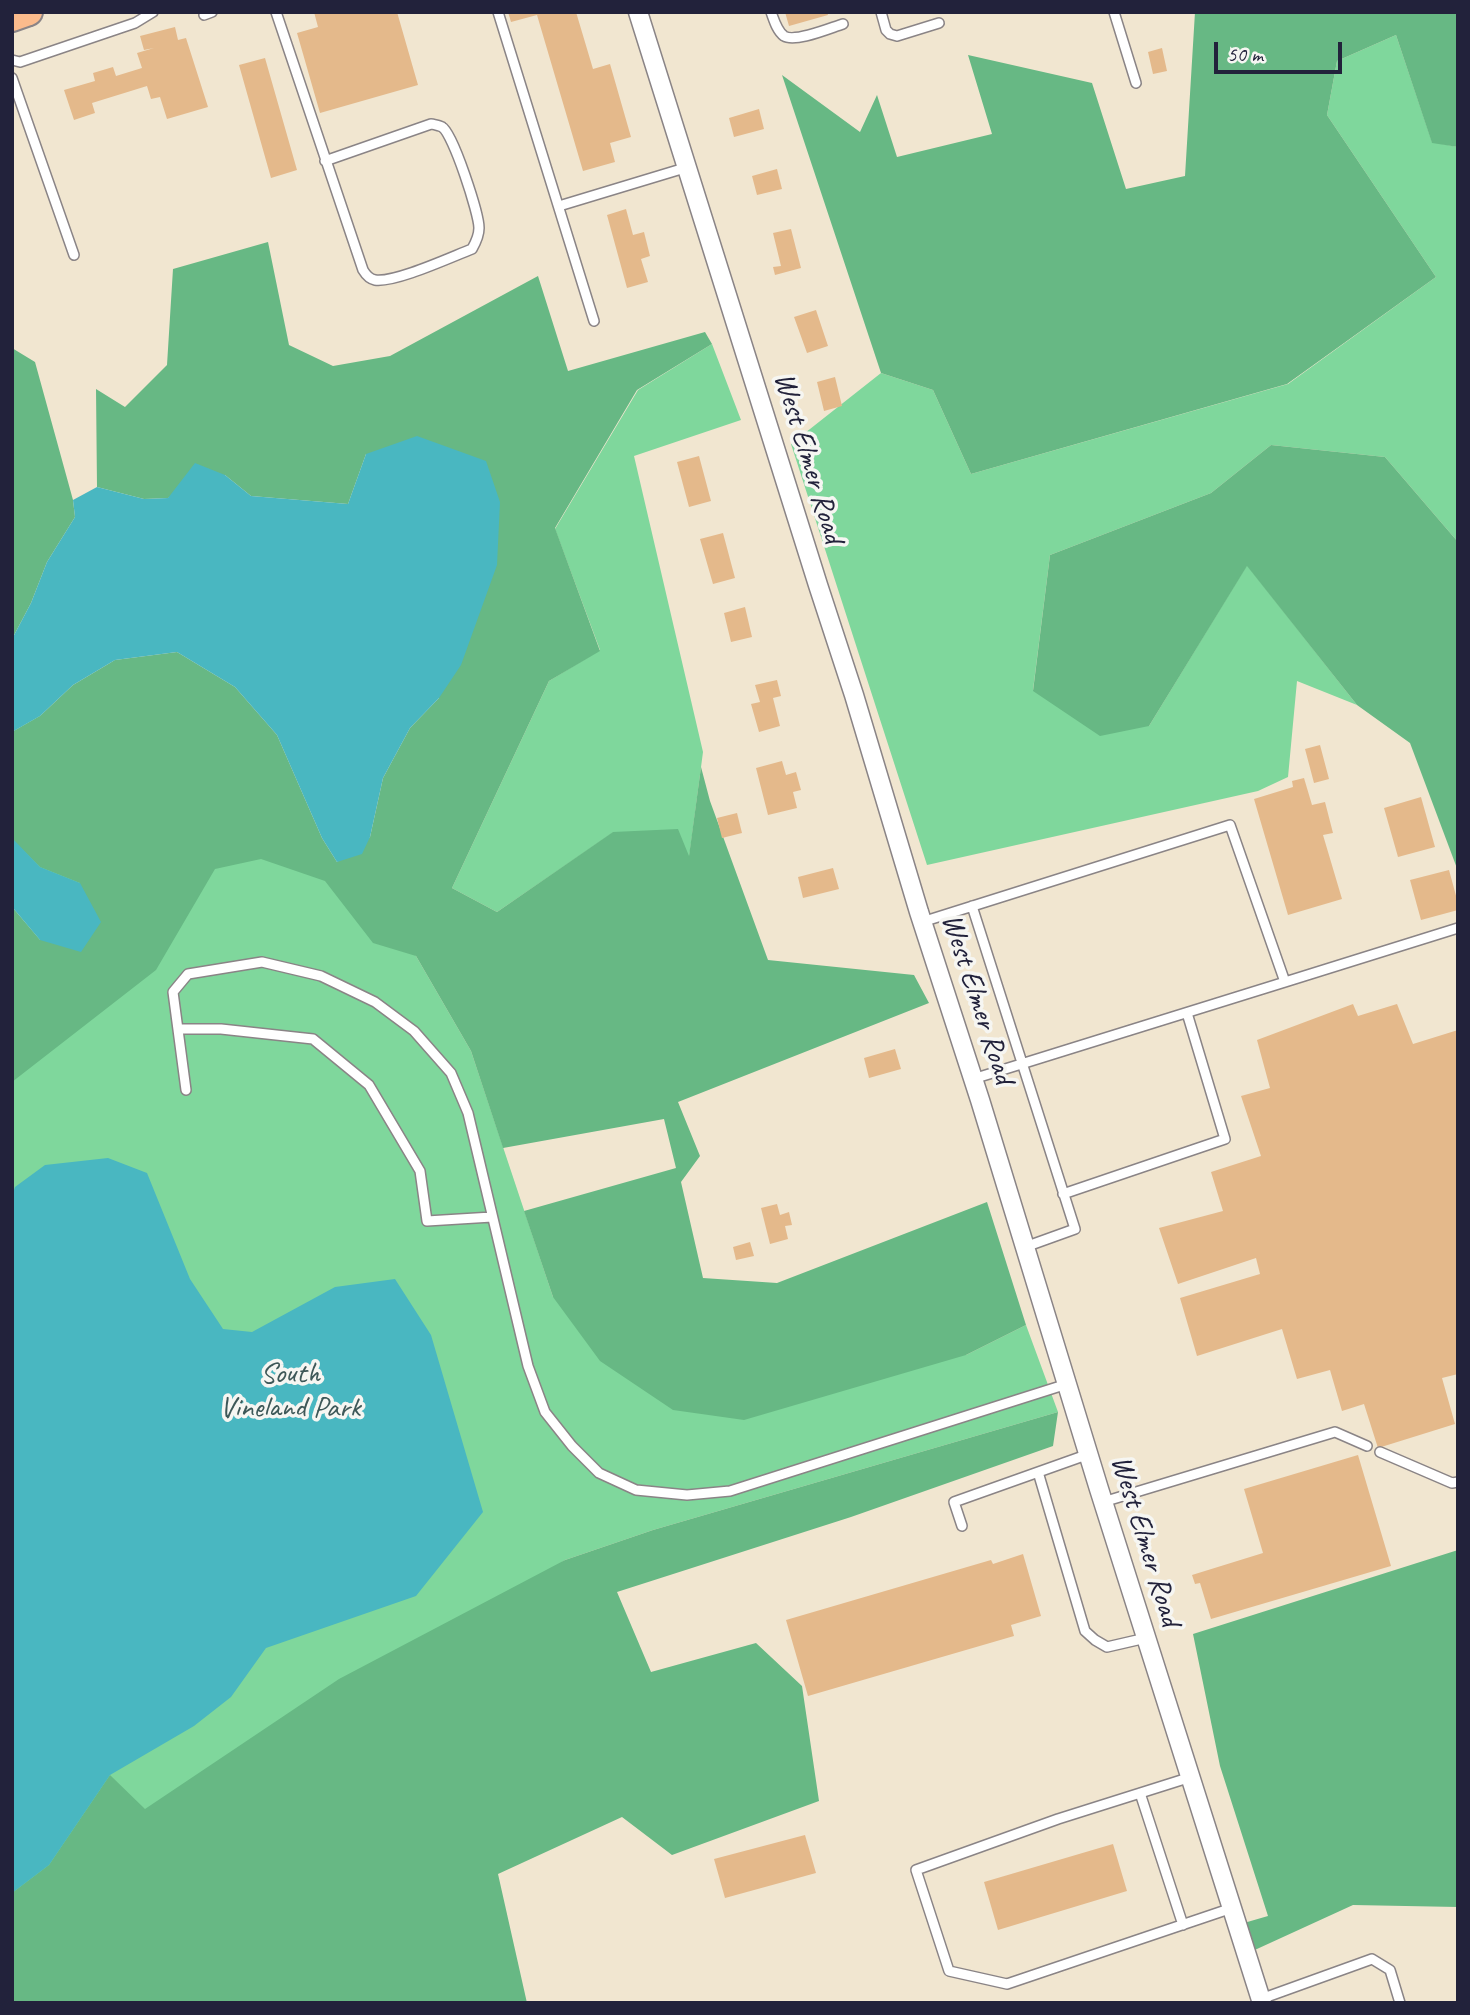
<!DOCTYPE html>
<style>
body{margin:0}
#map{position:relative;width:1470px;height:2015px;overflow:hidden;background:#f1e6d0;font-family:Caveat,sans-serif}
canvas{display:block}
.frame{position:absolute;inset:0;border:14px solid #22223b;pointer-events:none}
.scale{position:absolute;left:1214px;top:42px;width:128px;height:32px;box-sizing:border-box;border:4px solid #22223b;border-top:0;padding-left:9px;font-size:21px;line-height:24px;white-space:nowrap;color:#22223b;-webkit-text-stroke:5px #f6f6f2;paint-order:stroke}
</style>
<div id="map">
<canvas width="1470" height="2015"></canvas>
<div class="frame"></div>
<div class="scale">50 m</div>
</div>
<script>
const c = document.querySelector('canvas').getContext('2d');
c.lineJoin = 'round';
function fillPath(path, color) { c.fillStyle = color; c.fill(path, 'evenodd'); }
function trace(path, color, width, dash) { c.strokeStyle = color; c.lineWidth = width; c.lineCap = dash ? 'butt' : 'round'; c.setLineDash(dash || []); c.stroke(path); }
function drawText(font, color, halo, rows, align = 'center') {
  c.font = font + ' Caveat,sans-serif'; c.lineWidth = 7; c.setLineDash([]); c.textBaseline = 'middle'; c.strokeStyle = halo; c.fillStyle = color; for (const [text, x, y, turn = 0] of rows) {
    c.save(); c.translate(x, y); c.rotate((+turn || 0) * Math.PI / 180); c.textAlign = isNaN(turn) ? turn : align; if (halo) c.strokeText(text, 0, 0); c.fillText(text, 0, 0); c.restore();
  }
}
fillPath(new Path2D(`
 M1396,35L1432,142L1458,147V542L1385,457L1271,445L1211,493L1050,555L1033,690L1149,726L1247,565L1357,705L1297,681L1288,777L1258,791L927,865L791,444L881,373L933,390L971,474L1288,384L1436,277L1327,115L1337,61Z
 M712,344L741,420L634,456L703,752L689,858L614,832L497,912L452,888L549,681L600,650L555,529L638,390Z
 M115,660L416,956L471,1051L553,1297L966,1355L1026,1325L1058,1412L653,1530L565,1560L12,1943V907L40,940L12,838V732L40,716Z`), '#7fd79c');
fillPath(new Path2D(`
 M1195,12H1458V147L1432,143L1396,35L1337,61L1327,115L1436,277L1287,384L971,474L933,390L881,373L782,75L860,132L877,95L897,157L992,134L968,55L1092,83L1126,189L1185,176Z
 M268,242L289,345L333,366L390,356L538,276L568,371L705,332L712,344L637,390L555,528L600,651L549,681L452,888L497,912L613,832L678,829L689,856L701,767L710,801L768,960L914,975L929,1003L678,1102L700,1156L681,1182L703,1278L777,1283L987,1202L1026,1325L966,1355L744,1420L673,1410L600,1361L553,1297L524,1211L676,1168L664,1119L503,1148L471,1051L416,956L373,943L325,881L261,859L215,869L156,970L12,1082V907L40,940L80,883L40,867L13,840L12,732L40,716L73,685L115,660L177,652L235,687L277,735L322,838L337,862L370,837L383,778L410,728L439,698L366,454L348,504L251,496L225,475L168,498L144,499L97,487L96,389L125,407L167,365L173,269Z
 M12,348L35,362L73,500L75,517L47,562L31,603L12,639Z
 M1271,445L1385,457L1458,542V871L1410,743L1357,705L1247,566L1149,726L1100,736L1033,691L1050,555L1211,493Z
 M1058,1412L1053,1446L851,1517L617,1592L651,1672L756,1643L802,1686L819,1801L672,1855L622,1817L498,1874L527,2003H12V1893L49,1865L110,1775L145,1809L339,1679L565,1560L653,1530Z
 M1458,1550V1907L1353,1905L1246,1954L1237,1925L1268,1916L1220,1766L1193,1634Z`), '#67b884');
fillPath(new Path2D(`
 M417,436L486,461L500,502L497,565L461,665L439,698L410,728L383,778L370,837L362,854L337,862L322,838L277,735L235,687L177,652L115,660L73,685L40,716L12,732V639L31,603L47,562L75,517L73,500L97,487L144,499L168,498L195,463L225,475L251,496L348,504L366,454Z
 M12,838L40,867L80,883L101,922L81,952L40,940L13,908Z
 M108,1158L147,1173L190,1279L223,1329L252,1332L335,1287L395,1279L431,1335L483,1512L416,1596L266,1648L231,1697L194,1726L110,1775L49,1865L12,1893V1196L15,1187L45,1165Z`), '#49b7c1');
fillPath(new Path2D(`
 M314,12H397L418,85L320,113L297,33L318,27Z
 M508,12H576L593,69L610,64L631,137L610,143L615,162L583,171L537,15L511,22Z
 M785,12H827L828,15L789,26Z
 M175,27L178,40L186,38L208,107L167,119L160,97L151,99L147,86L92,103L95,113L74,120L64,90L95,81L93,73L113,67L116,76L142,68L137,53L154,48L144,50L140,36Z
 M1162,48L1167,71L1153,74L1148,52Z
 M265,58L297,170L271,178L239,65Z
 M759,109L764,129L734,137L729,118Z
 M777,169L782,189L757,195L752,176Z
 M626,209L633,235L644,232L650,256L641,259L648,282L627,288L607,215Z
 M791,229L801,268L775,275L773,267L781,266L773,233Z
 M816,310L828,346L807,353L794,317Z
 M835,377L842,406L824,411L817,382Z
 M699,456L711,501L689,507L677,462Z
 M723,533L735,578L713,584L700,539Z
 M745,607L752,637L731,642L724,613Z
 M777,680L781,696L773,698L780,726L759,732L751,704L760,702L755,685Z
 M1320,745L1329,779L1314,783L1305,749Z
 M782,761L786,775L796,772L801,790L793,792L797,808L768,815L756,768Z
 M1304,778L1312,805L1325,802L1333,833L1323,835L1342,899L1288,915L1254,799L1293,787L1292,781Z
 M1421,797L1435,847L1398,857L1384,808Z
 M737,813L742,833L722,838L717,818Z
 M833,868L839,889L803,898L798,877Z
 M1449,870L1458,903V910L1421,920L1410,880Z
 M1353,1004L1358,1016L1397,1004L1413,1044L1458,1030V1374L1442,1378L1455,1424L1378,1448L1364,1404L1342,1411L1330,1370L1297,1379L1282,1329L1197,1356L1180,1298L1260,1274L1256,1258L1178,1284L1159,1228L1223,1211L1211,1172L1261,1156L1241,1096L1270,1088L1257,1040Z
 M895,1049L901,1069L869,1078L864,1058Z
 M777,1204L780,1215L789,1212L792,1225L785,1226L788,1239L770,1244L761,1208Z
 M750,1242L754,1256L736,1260L733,1247Z
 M1358,1455L1391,1566L1211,1619L1200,1583L1195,1584L1192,1575L1263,1553L1244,1489Z
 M1023,1554L1041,1616L1011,1625L1014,1636L808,1696L786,1620L991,1560L993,1564Z
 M805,1835L816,1873L725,1898L714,1859Z
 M1113,1844L1127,1891L998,1930L984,1882Z`), '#e4b98b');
const lane = new Path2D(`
 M276,12L363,270C366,275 369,279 375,280C395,283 451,257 472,249C476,242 479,236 479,228C479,214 453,133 442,127C441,126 432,124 431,124L325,161
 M498,12L594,321
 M771,12C774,20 777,31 784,36C795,43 830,28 843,24
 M881,12L886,30L890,34L897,36L939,23
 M1114,12L1136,83
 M204,15L212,12
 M12,60L20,62L135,23L153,12
 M12,78L74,255
 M559,206L688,167
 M972,906L1075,1229L1025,1247
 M922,922L1230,825L1285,982L973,1079
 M1285,982L1458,928
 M178,1029H221L313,1039L369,1085L420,1171L427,1221L492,1217
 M186,1090L173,992L188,974L262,962L321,976L375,1002L414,1031L451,1073L468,1113L528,1366L545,1412L572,1446L599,1473L636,1490L687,1495L730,1491L1067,1384
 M1063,1194L1225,1139L1187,1013
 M1380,1452L1452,1483L1458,1482
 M1038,1472L1085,1631L1095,1640L1107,1647L1146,1638
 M1103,1502L1335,1432L1367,1446
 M962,1526L954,1502L1089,1454
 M1191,1777L1058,1819L916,1870L949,1971L1007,1984L1232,1908
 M1140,1793L1183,1925
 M1261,1999L1372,1959L1390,1970L1400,2003`);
const street = new Path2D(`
 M638,12L818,585L854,695L919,912L980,1100L1099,1489L1262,2003`);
const primary = new Path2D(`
 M12,18L29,12`);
trace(lane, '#8a8486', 12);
trace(street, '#8a8486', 21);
trace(primary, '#8a8486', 30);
trace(lane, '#fff', 9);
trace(street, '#fff', 18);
trace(primary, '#fbbb8c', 26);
drawText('30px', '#22223b', '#f6f6f2', [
 ["West Elmer Road",808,458,73],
 ["West Elmer Road",977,999,72],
 ["West Elmer Road",1145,1541,73]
]);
drawText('30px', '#3e5858', '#f6f6f2', [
 ["South",290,1374],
 ["Vineland Park",290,1408]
]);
</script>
